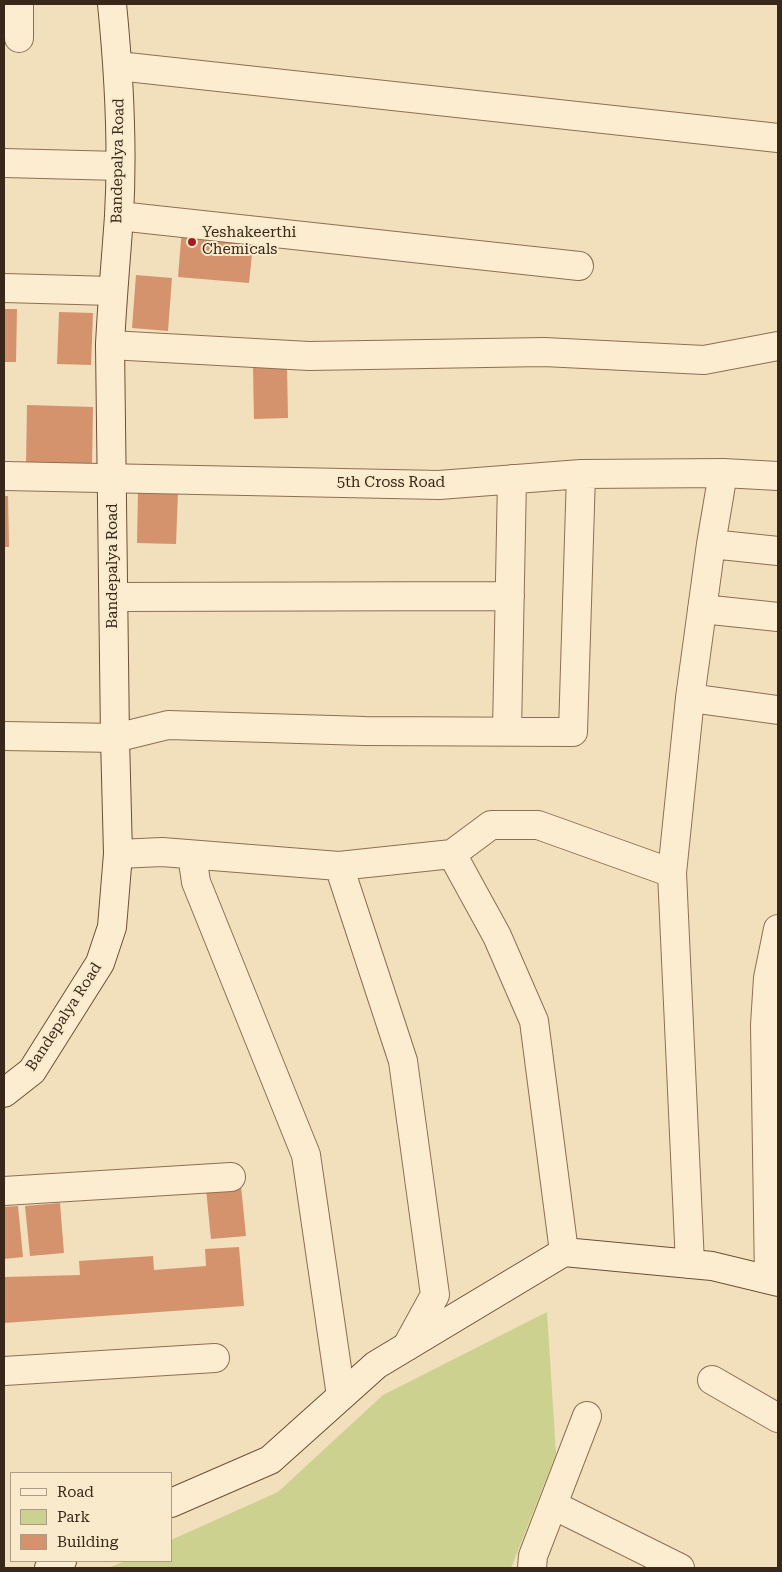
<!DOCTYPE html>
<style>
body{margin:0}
#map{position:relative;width:782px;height:1572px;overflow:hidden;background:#f2dfbc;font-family:"Roboto Serif",serif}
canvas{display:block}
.frame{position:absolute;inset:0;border:5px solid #39281a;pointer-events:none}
.legend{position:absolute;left:10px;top:1472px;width:162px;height:90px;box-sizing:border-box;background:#f9eacc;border:1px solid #ac9c85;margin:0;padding:6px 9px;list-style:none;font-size:15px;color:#39281a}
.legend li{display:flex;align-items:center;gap:10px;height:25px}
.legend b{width:25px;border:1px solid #ac9c85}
</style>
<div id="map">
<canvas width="782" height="1572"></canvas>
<div class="frame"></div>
<ul class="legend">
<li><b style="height:6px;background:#fdedd0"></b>Road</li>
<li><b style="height:14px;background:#cdd18f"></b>Park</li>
<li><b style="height:14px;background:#d5936d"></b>Building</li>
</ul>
</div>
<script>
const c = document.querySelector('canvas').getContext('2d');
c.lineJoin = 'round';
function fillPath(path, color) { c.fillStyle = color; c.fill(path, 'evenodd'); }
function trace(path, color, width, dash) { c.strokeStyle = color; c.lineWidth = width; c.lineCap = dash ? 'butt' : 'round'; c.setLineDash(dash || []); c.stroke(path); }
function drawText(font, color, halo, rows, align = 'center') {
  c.font = font + ' "Roboto Serif",serif'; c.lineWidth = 4; c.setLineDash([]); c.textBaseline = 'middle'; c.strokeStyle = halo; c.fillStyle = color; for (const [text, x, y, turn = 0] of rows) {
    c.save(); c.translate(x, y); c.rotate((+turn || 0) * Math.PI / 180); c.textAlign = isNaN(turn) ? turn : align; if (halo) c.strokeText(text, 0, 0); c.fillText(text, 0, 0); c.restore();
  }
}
fillPath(new Path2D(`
 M547,1312L556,1454L511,1568H108L125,1561H171V1540L278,1492L383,1395Z`), '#cdd18f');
fillPath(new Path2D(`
 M182,228L254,234L249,283L178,277Z
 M136,275L172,278L168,331L132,328Z
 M4,309H17L16,362H4Z
 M59,312L93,313L91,365L57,364Z
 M287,367L288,418L254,419L253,368Z
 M27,405L93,407L92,466L26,465Z
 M138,492L178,493L176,544L137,543Z
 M4,496H8L9,547H4Z
 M241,1186L246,1236L211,1239L206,1189Z
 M60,1203L64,1253L30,1256L25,1206Z
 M18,1206L23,1257L4,1259V1207Z
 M239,1247L244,1306L4,1323V1277L80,1275L79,1261L153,1256L154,1270L206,1266L205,1249Z`), '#d5936d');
const street = new Path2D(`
 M19,4V38
 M118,66L778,138
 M4,163L120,166
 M119,216L579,266
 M4,288L112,291
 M110,345L309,356L544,352L704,360L778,346
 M4,476L439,485L581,474L723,473L778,476
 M711,544L778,551
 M114,597L510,596
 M702,609L778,617
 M690,698L778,710
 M507,731L512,479
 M4,736L115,738L168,725L365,731L573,732L581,474
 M118,854L162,852L339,866L452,854L491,825H538L672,873
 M452,854L497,936L534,1021L564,1252
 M192,855L196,882L306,1155L341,1396
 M339,866L403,1061L435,1295L407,1346
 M4,1191L231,1177
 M690,1264L672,873L690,698L711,544L723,473
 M769,1279L765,1025L768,978L778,929
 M4,1371L215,1358
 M712,1380L778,1418
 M553,1505L680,1568
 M532,1568L533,1556L587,1416`);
const secondary = new Path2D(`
 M4,1093L32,1071L100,963L112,927L118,854L115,738L110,345C112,302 116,259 119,216C123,146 119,74 112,4
 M171,1503L270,1460L376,1365L564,1252L712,1266L778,1282
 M49,1568L62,1561`);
trace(street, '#8c6f54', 30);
trace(secondary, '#6d5037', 30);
trace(street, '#fdedd0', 28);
trace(secondary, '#fdedd0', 28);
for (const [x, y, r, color] of [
 [192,242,5,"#a21d25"]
]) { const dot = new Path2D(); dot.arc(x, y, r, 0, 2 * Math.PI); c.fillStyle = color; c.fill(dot); trace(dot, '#f9eacc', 2); }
drawText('15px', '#39281a', '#f9eacc', [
 ["Bandepalya Road",118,161,-89],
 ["5th Cross Road",391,483],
 ["Bandepalya Road",113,566,-90],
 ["Bandepalya Road",64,1017,-57]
]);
drawText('15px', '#39281a', '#f9eacc', [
 ["Yeshakeerthi",202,233],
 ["Chemicals",202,250]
], 'left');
</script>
